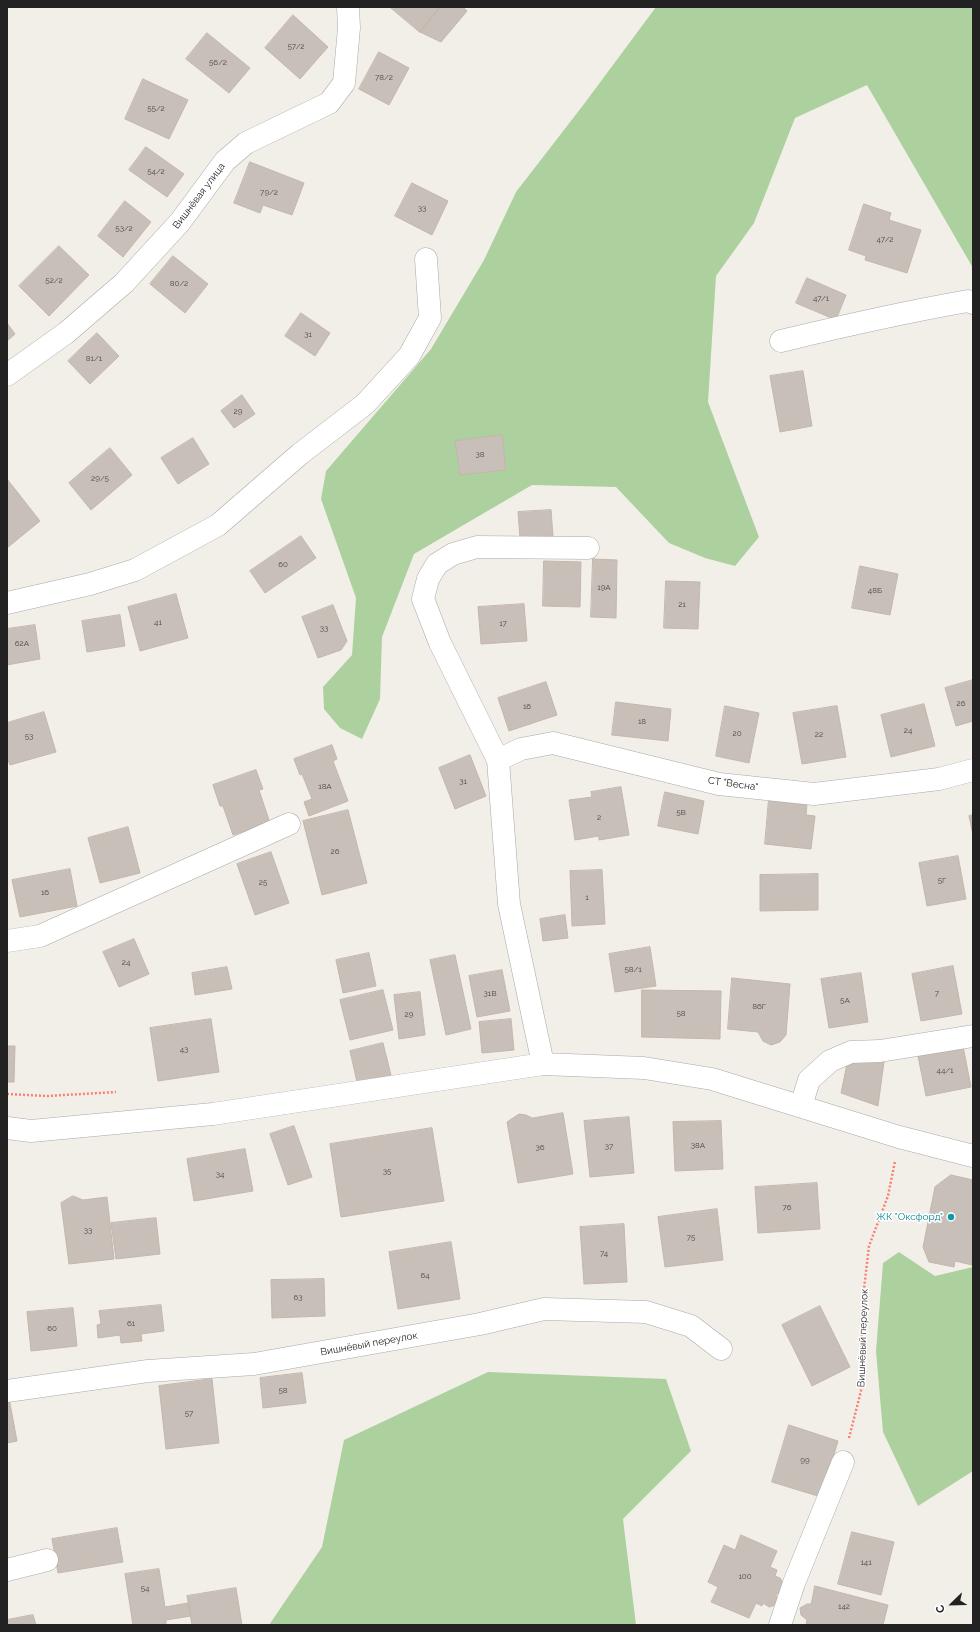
<!DOCTYPE html>
<meta charset="utf-8">
<style>
body{margin:0}
#map{position:relative;width:980px;height:1632px;overflow:hidden;background:#f2efe9;font-family:Raleway,sans-serif}
canvas{display:block}
.frame{position:absolute;inset:0;border:8px solid #222;pointer-events:none}
.north{position:absolute;left:932px;top:1584px;width:40px;height:40px;-webkit-text-stroke:3px #fff;paint-order:stroke;rotate:247deg;font-size:11px;font-weight:700;line-height:16px;text-align:center;color:#222}
.north::after{content:'';display:block;margin:auto;width:14px;height:18px;background:#222;clip-path:polygon(50% 0,100% 100%,50% 72%,0 100%)}
</style>
<div id="map">
<canvas width="980" height="1632"></canvas>
<div class="frame"></div>
<div class="north">С</div>
</div>
<script>
const c = document.querySelector('canvas').getContext('2d');
c.lineJoin = 'round';
function fillPath(path, color) { c.fillStyle = color; c.fill(path, 'evenodd'); }
function trace(path, color, width, dash) { c.strokeStyle = color; c.lineWidth = width; c.lineCap = dash ? 'butt' : 'round'; c.setLineDash(dash || []); c.stroke(path); }
function drawText(font, color, halo, rows, align = 'center') {
  c.font = font + ' Raleway,sans-serif'; c.lineWidth = 3; c.setLineDash([]); c.textBaseline = 'middle'; c.strokeStyle = halo; c.fillStyle = color; for (const [text, x, y, turn = 0] of rows) {
    c.save(); c.translate(x, y); c.rotate((+turn || 0) * Math.PI / 180); c.textAlign = isNaN(turn) ? turn : align; if (halo) c.strokeText(text, 0, 0); c.fillText(text, 0, 0); c.restore();
  }
}
fillPath(new Path2D(`
 M656,7H973V268L867,85L795,118L754,223L716,276L708,402L759,537L735,566L705,558L669,543L616,487L532,485L414,554L382,637L380,699L362,739L340,728L324,709L323,687L352,655L356,598L321,499L326,471L431,349L484,260L516,192L584,104Z
 M899,1252L935,1276L973,1267V1471L918,1506L883,1432L876,1351L883,1263Z
 M488,1372L666,1379L691,1451L623,1519L636,1625H269L322,1547L344,1440Z`), '#add19e');
const building = new Path2D(`
 M390,7H440L420,32Z
 M440,7H463L467,11L441,42L420,32Z
 M293,15L328,47L300,79L265,48Z
 M207,33L250,68L229,93L186,59Z
 M379,52L409,68L389,105L359,89Z
 M143,79L188,100L169,139L125,119Z
 M146,147L184,174L167,197L129,170Z
 M250,162L304,183L292,215L263,205L260,213L234,203Z
 M412,183L448,201L432,235L395,216Z
 M125,201L151,222L123,257L98,236Z
 M864,204L891,213L889,220L921,230L907,273L865,260L866,256L849,250Z
 M59,246L89,275L49,316L19,286Z
 M173,256L208,284L185,313L150,284Z
 M807,278L846,295L836,320L796,303Z
 M301,313L330,333L315,356L285,336Z
 M7,323L15,334L7,341Z
 M97,333L119,356L90,384L68,361Z
 M803,371L812,426L780,432L770,376Z
 M242,395L255,414L234,428L221,411Z
 M502,435L506,470L460,475L455,441Z
 M193,438L209,464L178,484L161,458Z
 M110,448L132,475L91,510L69,483Z
 M7,479L40,521L7,548Z
 M551,510L553,536L520,538L518,512Z
 M301,536L316,558L265,593L250,571Z
 M593,559L617,560L616,618L591,617Z
 M544,561L581,562L580,607L543,606Z
 M860,566L898,574L890,615L852,608Z
 M666,581L700,582L698,629L664,628Z
 M176,594L188,638L140,651L128,607Z
 M524,604L527,641L481,644L478,607Z
 M333,605L347,641L341,650L318,658L302,617Z
 M120,615L125,646L87,652L82,621Z
 M35,625L40,659L7,665V629Z
 M973,680V721L956,726L945,688Z
 M546,682L557,715L509,731L498,698Z
 M616,702L671,709L668,741L612,735Z
 M924,704L935,746L891,757L881,715Z
 M725,706L759,713L749,763L716,756Z
 M837,706L846,757L802,764L793,713Z
 M44,712L56,752L10,765L7,757V723Z
 M332,745L337,759L333,761L348,801L309,816L304,802L312,799L302,774L300,775L294,759Z
 M470,755L486,796L455,809L439,768Z
 M256,770L263,789L259,790L270,823L233,835L223,806H220L213,785Z
 M621,787L629,835L599,840V836L575,840L569,800L592,797L591,792Z
 M665,792L704,801L698,834L658,826Z
 M769,799L807,804L806,815L815,816L811,849L765,844Z
 M348,810L367,883L322,895L303,821Z
 M973,815V835L969,816Z
 M128,827L140,873L100,883L88,838Z
 M271,852L289,903L255,915L237,864Z
 M958,856L966,899L927,906L919,863Z
 M70,869L77,906L20,917L12,880Z
 M602,870L605,924L572,926L570,871Z
 M818,874V910L760,911V875Z
 M565,915L568,938L543,941L540,919Z
 M134,939L149,974L119,987L103,952Z
 M650,947L656,986L615,992L609,954Z
 M369,953L376,986L343,993L336,960Z
 M455,955L471,1029L446,1035L430,960Z
 M953,966L962,1014L921,1021L912,974Z
 M227,967L232,989L195,995L192,973Z
 M502,970L510,1011L477,1017L469,976Z
 M861,973L868,1022L829,1028L821,979Z
 M732,978L790,984L786,1035L780,1042L771,1045L763,1041L758,1032L728,1029Z
 M383,990L393,1030L350,1040L340,1000Z
 M642,990L721,991L720,1039L642,1037Z
 M420,992L425,1035L399,1039L394,995Z
 M211,1019L219,1072L158,1081L150,1028Z
 M511,1019L514,1050L482,1053L479,1022Z
 M383,1043L391,1075L357,1082L350,1051Z
 M7,1046H15L14,1082H7Z
 M963,1046L971,1087L926,1096L918,1056Z
 M884,1062L878,1106L841,1093L847,1064Z
 M563,1113L573,1174L518,1183L507,1122L519,1114L526,1115L532,1118Z
 M629,1117L634,1173L590,1177L584,1121Z
 M721,1121L723,1169L675,1171L673,1122Z
 M294,1126L312,1177L288,1185L270,1134Z
 M432,1128L444,1201L341,1217L330,1144Z
 M245,1149L253,1191L194,1201L187,1159Z
 M951,1175L973,1180L972,1265L955,1261L954,1267L929,1262L923,1247L935,1187Z
 M817,1183L820,1229L758,1233L755,1187Z
 M73,1196L83,1200L107,1197L114,1259L69,1264L61,1203Z
 M717,1209L723,1260L665,1267L658,1217Z
 M156,1218L160,1254L116,1259L111,1223Z
 M624,1224L627,1282L584,1284L580,1227Z
 M451,1242L460,1299L398,1309L389,1252Z
 M324,1279L325,1316L272,1318L271,1280Z
 M161,1305L164,1331L141,1334L142,1341L121,1343L120,1335L98,1338L97,1325L101,1324L99,1311Z
 M820,1306L850,1367L812,1386L782,1325Z
 M73,1308L77,1346L31,1351L27,1312Z
 M302,1373L306,1403L263,1408L260,1378Z
 M212,1379L219,1443L166,1449L159,1386Z
 M9,1398L17,1441L7,1443V1399Z
 M789,1425L838,1441L821,1497L772,1482Z
 M117,1528L123,1562L58,1573L52,1539Z
 M852,1532L894,1542L881,1595L838,1584Z
 M741,1535L777,1551L770,1567L777,1570L775,1576L780,1578L783,1583L781,1591L776,1595L777,1600L773,1606L769,1607L763,1603L762,1606L756,1603L749,1618L711,1602L718,1587L708,1582L724,1545L735,1550Z
 M159,1569L165,1607L188,1603L191,1616L166,1620V1625H133L125,1574Z
 M815,1586L888,1605L883,1625H806L807,1620L801,1615L800,1608L807,1604H811Z
 M236,1588L242,1625H192L187,1596Z
 M33,1615L36,1625H7V1620Z`);
fillPath(building, '#c7bfb8');
trace(building, '#c4b6ab', 1);
const minor = new Path2D(`
 M781,341C843,326 905,312 968,301L973,303
 M7,375L66,333L124,283L180,222L225,161L246,143L329,103L344,83L349,28L348,7
 M7,603L90,584L135,570L218,525L300,454L365,404L409,356L430,318L426,259
 M498,760L521,749L553,743L719,784L814,794L939,779L973,770
 M7,941L40,936L289,824
 M543,1064L509,904L498,760L440,643L423,599L428,579L437,564L453,554L477,547L588,548
 M801,1106L809,1080L830,1061L851,1052L880,1051L973,1036
 M7,1128L31,1131L213,1114L543,1064L644,1068L712,1079L899,1137L973,1156
 M7,1391L148,1371L254,1364L480,1324L544,1309L646,1312L691,1326L721,1349
 M7,1570L47,1560
 M780,1625L794,1583L843,1462`);
trace(minor, '#a9a9a9', 23);
trace(new Path2D(`
 M7,1094L47,1096L116,1092
 M849,1438L861,1391L862,1306L869,1246L888,1196L895,1161`), '#fa8072', 2.5, [2, 2]);
trace(minor, '#fff', 22);
for (const [x, y, r, color] of [
 [951,1217,4,"#0f9aa8"]
]) { const dot = new Path2D(); dot.arc(x, y, r, 0, 2 * Math.PI); c.fillStyle = color; c.fill(dot); trace(dot, '#fff', 1.5); }
drawText('8px', '#4b4948', null, [
 ["57/2",296,47],
 ["56/2",218,63],
 ["78/2",384,78],
 ["55/2",156,109],
 ["54/2",156,172],
 ["79/2",269,193],
 ["33",422,209],
 ["53/2",124,229],
 ["47/2",885,240],
 ["52/2",54,281],
 ["80/2",179,284],
 ["47/1",821,299],
 ["31",308,335],
 ["81/1",94,359],
 ["29",238,412],
 ["38",480,455],
 ["29/5",100,479],
 ["60",283,565],
 ["19А",604,588],
 ["48Б",875,591],
 ["21",682,605],
 ["41",158,623],
 ["17",503,624],
 ["33",324,629],
 ["62А",22,644],
 ["26",961,704],
 ["16",527,707],
 ["18",642,722],
 ["24",908,731],
 ["20",737,734],
 ["22",819,735],
 ["53",29,737],
 ["31",463,782],
 ["18А",325,787],
 ["5В",681,813],
 ["2",599,818],
 ["26",335,852],
 ["5Г",942,881],
 ["25",263,883],
 ["16",45,893],
 ["1",587,898],
 ["24",126,963],
 ["58/1",633,970],
 ["31В",490,994],
 ["7",937,994],
 ["5А",845,1001],
 ["86Г",759,1007],
 ["58",681,1014],
 ["29",409,1015],
 ["43",184,1050],
 ["44/1",945,1071],
 ["38А",698,1146],
 ["37",609,1147],
 ["36",540,1148],
 ["35",387,1172],
 ["34",220,1175],
 ["76",787,1208],
 ["33",88,1231],
 ["75",691,1238],
 ["74",604,1254],
 ["64",425,1276],
 ["63",298,1298],
 ["61",131,1324],
 ["60",52,1329],
 ["58",283,1391],
 ["57",189,1414],
 ["99",805,1461],
 ["141",866,1563],
 ["100",745,1577],
 ["54",145,1589],
 ["142",844,1607]
]);
drawText('10px', '#222', '#fff', [
 ["Вишнёвая улица",199,196,-53],
 ["СТ \"Весна\"",733,784,8],
 ["Вишнёвый переулок",863,1338,-88],
 ["Вишнёвый переулок",369,1344,-10]
]);
drawText('10px', '#0d838f', '#fff', [
 ["ЖК \"Оксфорд\"",943,1217]
], 'right');
</script>
